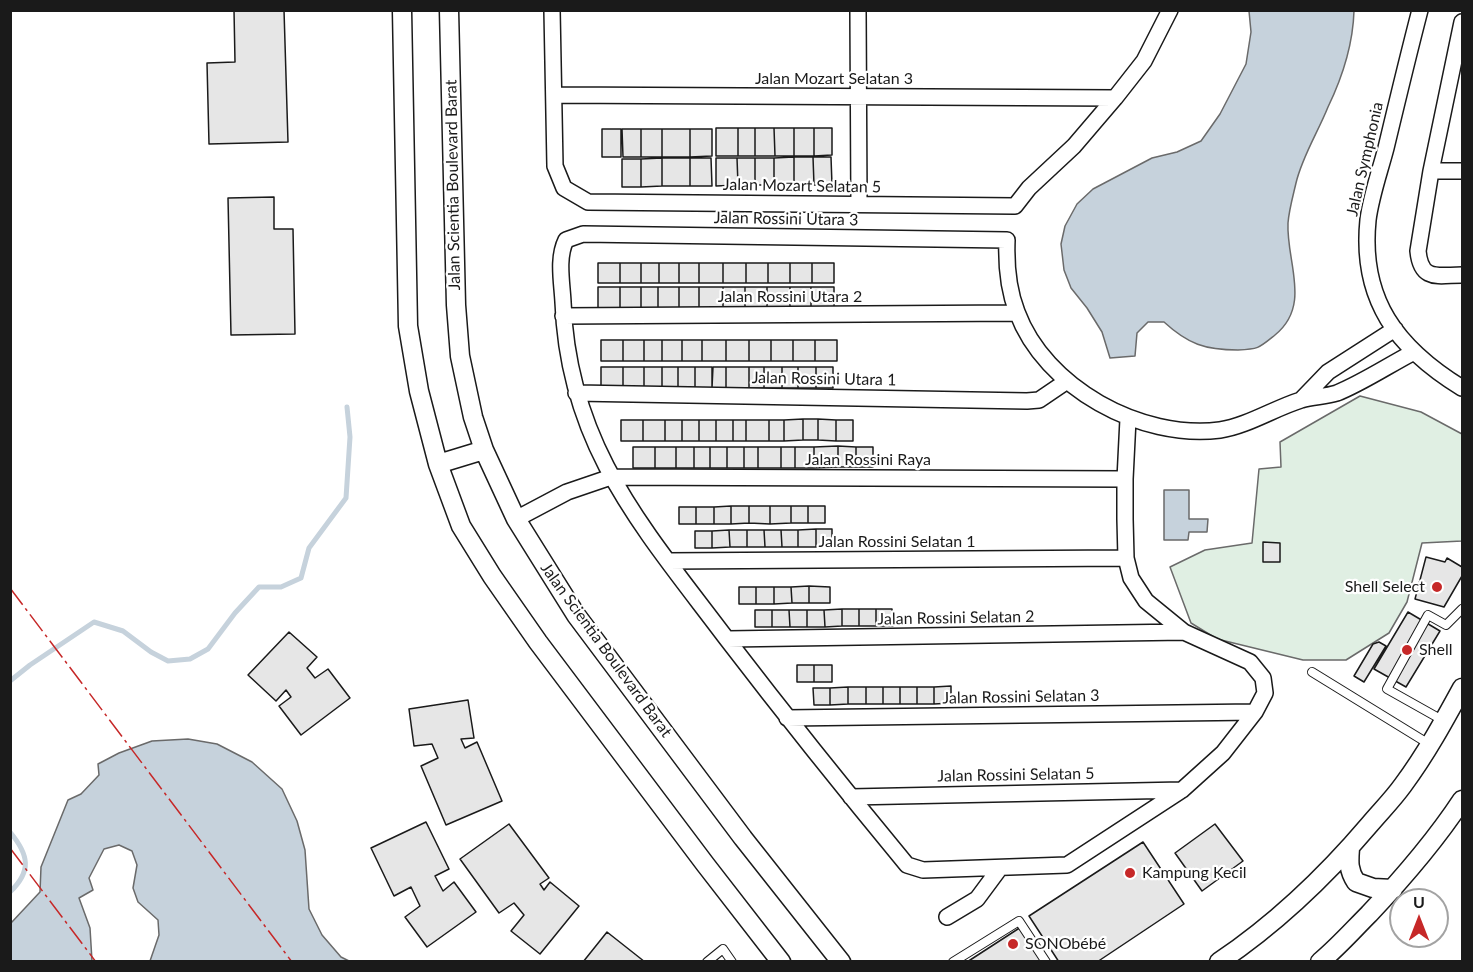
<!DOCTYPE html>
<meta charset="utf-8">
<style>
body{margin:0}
#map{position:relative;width:1473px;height:972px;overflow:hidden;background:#fff;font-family:Lato,sans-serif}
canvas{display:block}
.frame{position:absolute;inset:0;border:12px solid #1a1a1a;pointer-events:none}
.north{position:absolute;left:1389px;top:888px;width:60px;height:60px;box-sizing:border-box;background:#fff;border:2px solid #a3a3a3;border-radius:50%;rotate:0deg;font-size:16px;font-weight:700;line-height:24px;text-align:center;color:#1a1a1a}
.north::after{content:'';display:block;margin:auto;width:21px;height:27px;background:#c62828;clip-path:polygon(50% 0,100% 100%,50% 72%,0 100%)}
</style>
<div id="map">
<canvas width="1473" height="972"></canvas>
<div class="frame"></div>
<div class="north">U</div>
</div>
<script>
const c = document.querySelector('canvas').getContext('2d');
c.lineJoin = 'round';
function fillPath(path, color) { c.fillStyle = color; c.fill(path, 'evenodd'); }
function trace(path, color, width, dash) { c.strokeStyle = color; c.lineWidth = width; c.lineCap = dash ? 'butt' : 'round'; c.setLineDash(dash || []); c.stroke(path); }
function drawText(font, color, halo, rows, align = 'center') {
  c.font = font + ' Lato,sans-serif'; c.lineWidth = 4.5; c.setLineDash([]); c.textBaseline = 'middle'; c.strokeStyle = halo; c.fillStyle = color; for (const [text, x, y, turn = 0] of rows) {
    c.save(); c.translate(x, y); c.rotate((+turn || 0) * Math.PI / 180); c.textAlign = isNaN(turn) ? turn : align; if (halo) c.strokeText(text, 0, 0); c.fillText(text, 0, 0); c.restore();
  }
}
const green = new Path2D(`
 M1360,396L1421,412L1462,434V541L1422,543L1407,602L1389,633L1346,660H1303L1217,639L1191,623L1170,567L1205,550L1252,543L1259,469L1281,467L1280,442Z`);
fillPath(green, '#e0efe3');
trace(green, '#6a6a6a', 1.5);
const water = new Path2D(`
 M1249,11H1354C1353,43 1342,78 1328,107C1318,132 1302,157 1296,183C1293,196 1289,210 1288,223C1286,262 1312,305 1275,335C1259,348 1259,349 1238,350C1205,350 1188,344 1164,322H1148L1137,333L1135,356L1110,358L1102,332L1087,308L1071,288L1064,270L1061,244L1065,226L1077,204L1093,189L1152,158L1177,152L1201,141L1220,114L1246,64L1251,32Z
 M1164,490H1189V519H1208L1207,532H1189L1188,540H1164Z
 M188,739L217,744L252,762L282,789L297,821L305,850L309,909L322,935L341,957L349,961H150L159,935L158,920L138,902L133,888L137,865L132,851L119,845L104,849L89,878L93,890L79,898L90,928L92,961H11V923L40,892L41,867L68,800L81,794L99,775L98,764L119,753L152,741Z`);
fillPath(water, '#c6d2dc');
trace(water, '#6a6a6a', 1.5);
trace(new Path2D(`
 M10,681L30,665L94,622L123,631L151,652L168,661L190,659L208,649L235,613L259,587H281L301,578L309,548L346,498L350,437L347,407
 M10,832C29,855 32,871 10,892`), '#c6d2dc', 5);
const building = new Path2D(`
 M234,10H284L288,142L209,144L207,63L235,62Z
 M716,128H738V156H716Z
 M738,128H755V156H738Z
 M755,128H774L775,156H755Z
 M774,128H794V156H775Z
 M794,128H814V156H794Z
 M814,128H832V155L814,156Z
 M602,129H621V157H602Z
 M622,129H641V157H623Z
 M641,129H662V157H641Z
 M662,129H690V157H662Z
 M690,129H712V156L690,157Z
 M794,157H813L814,185H794Z
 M794,157V185H774V158Z
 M813,157H831L832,185H814Z
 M662,158H690V186H662Z
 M662,158V186L641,187V159Z
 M690,158H711L712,186H690Z
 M716,158H737L738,185L716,186Z
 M737,158H755V185H738Z
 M755,158H774V185H755Z
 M622,159H641V187H622Z
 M274,197V229H293L295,334L231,335L228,198Z
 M598,263H620V283H598Z
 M620,263H641V283H620Z
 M641,263H659V283H641Z
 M659,263H679V283H659Z
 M679,263H699V283H679Z
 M699,263H723V283H699Z
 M723,263H746V283H723Z
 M746,263H768V283H746Z
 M768,263H790V283H768Z
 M790,263H812V283H790Z
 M812,263H834V283H812Z
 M598,287H620V308H598Z
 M620,287H641V308H620Z
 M641,287H658V308H641Z
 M658,287H679V308H658Z
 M679,287H699V308H679Z
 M699,287H723V308H699Z
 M723,287H745V308H723Z
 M745,287H767V308H745Z
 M767,287H790V308H767Z
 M790,287H811V308H790Z
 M811,287H834V308H811Z
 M601,340H623V361H601Z
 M623,340H644V361H623Z
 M644,340H662V361H644Z
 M662,340H682V361H662Z
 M682,340H702V361H682Z
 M702,340H726V361H702Z
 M726,340H749V361H726Z
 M749,340H771V361H749Z
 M771,340H793V361H771Z
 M793,340H815V361H793Z
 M815,340H837V361H815Z
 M601,367H623V388H601Z
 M623,367H644V388H623Z
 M644,367H662V388H644Z
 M662,367H678V388H662Z
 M678,367H695V388H678Z
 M695,367H712V388H695Z
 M713,367H726V388H712Z
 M726,367H749V388H726Z
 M749,367H764V388H749Z
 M764,367H782V388H764Z
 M782,367H798V388H782Z
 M798,367H816V388H798Z
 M816,367H833V388H816Z
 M803,419H818V440H803Z
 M803,419V440L784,441V420Z
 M818,419L836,420V441L818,440Z
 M621,420H643V441H621Z
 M643,420H665V441H643Z
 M665,420H682V441H665Z
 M682,420H699V441H682Z
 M699,420H716V441H699Z
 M716,420H733V441H716Z
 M733,420H746V441H733Z
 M746,420H769V441H746Z
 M769,420H784V441H769Z
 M836,420H853V441H836Z
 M838,446L856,447V467H838Z
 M838,446V467L814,468V447Z
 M633,447H655V468H633Z
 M655,447H676V468H655Z
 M676,447H694V468H676Z
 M694,447H710V468H694Z
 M710,447H727V468H710Z
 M727,447H744V468H727Z
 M744,447H758V468H744Z
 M758,447H781V468H758Z
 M781,447H795V468H781Z
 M795,447H814V468H795Z
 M856,447H873V467H856Z
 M731,506H749V523L731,524Z
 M731,506V524H714V507Z
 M749,506H770V524L749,523Z
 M770,506H791V523L770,524Z
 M791,506H808V523H791Z
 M808,506H825V523H808Z
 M679,507H696V524H679Z
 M696,507H714V524H696Z
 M816,529H832V546L816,547Z
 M816,529V547H798V530Z
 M729,530H747V547H730Z
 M729,530L730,547L712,548V531Z
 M747,530H764L765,547H747Z
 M764,530H781L782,547H765Z
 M781,530H798V547H782Z
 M695,531H712V548H695Z
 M1263,542L1280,543V562H1263Z
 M1426,557L1445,562L1447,558L1462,567V576L1444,607L1415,599Z
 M809,586L830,587V603H809Z
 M809,586V603H792L791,587Z
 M739,587H756V604H739Z
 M756,587H774V604H756Z
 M774,587H791L792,603L774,604Z
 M842,609H859V626H842Z
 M842,609V626L825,627L824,610Z
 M859,609H876V626H859Z
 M876,609H892L893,626H876Z
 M755,610H772V627H755Z
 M772,610H789L790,627H772Z
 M789,610H807V627H790Z
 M807,610H824L825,627H807Z
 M1408,612L1440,631L1406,687L1374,669Z
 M289,632L317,657L307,668L315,678L328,669L350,698L301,735L279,706L291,697L286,690L276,701L248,675Z
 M1379,642L1386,646L1364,682L1354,676L1373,644Z
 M797,665H814V682H797Z
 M814,665H832V682H814Z
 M951,686V703L934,704V687Z
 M848,687H866V704H848Z
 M848,687V704L830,705V688Z
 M866,687H883V704H866Z
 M883,687H900V704H883Z
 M900,687H917V704H900Z
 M917,687H934V704H917Z
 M813,688H830V705H814Z
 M468,700L474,738L461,739L465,748L477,742L502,801L446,825L421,766L438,758L432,744L414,746L409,709Z
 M426,822L449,869L435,876L443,891L454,882L476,912L427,947L405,917L420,906L411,887L394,896L371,848Z
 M509,824L549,878L540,884L544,890L550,882L579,906L540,954L511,931L524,915L514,903L499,913L460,859Z
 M1215,824L1243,861L1202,891L1175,853Z
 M1143,842L1184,904L1097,962H1059L1029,916Z
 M1021,927L1042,962H967Z
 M607,932L645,962H583Z`);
fillPath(building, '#e6e6e6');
trace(building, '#1a1a1a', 1.5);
const service = new Path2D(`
 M1312,672L1429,744
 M1444,721L1387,689L1428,615L1446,625L1462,609
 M707,962L723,949L732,962
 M953,962L1019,921L1046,962`);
const minor = new Path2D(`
 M552,10L555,166L564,188L588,202L1015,206L1029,188L1074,146L1115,98L1144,61L1170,10
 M858,10L859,204
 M1420,10C1408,56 1397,102 1386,148C1380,171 1371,196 1368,220C1360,300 1397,348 1462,388
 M1462,22L1431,171L1418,251C1421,282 1438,275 1462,275
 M554,95L1115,98
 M1431,171H1462
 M563,316L1017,313
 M576,393L1027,401L1039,400L1067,381
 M1301,400L1328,372L1395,329
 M1128,419L1125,479V519L1126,558L1131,578L1146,601L1184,632L1250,662L1263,678L1265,693L1255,712L1223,753L1182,790L1067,865L923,870L907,865C845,790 785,715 726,638C644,529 568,446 563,302C562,282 557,258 566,240L583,234L1007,240C1006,265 1008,289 1017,312C1045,388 1141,440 1220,430C1247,426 1275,408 1301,400C1312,396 1325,397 1337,393C1362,383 1389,365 1414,352
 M516,519L567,492L611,477L1125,479
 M668,561L1126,558
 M728,639L1184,632
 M787,718L1255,712
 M851,797L1182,790
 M947,917L977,899L1000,868`);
const tertiary = new Path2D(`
 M402,10L408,326L419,391L438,464L461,526L492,576L538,642L705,864L781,962
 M449,10L456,305L460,356L473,417L484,450L516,519L576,615L743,838L841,962
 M438,464L484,450
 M1350,848C1349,861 1348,870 1356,882L1373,888L1393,889
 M1219,962C1277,923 1325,877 1370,824C1381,811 1393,799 1403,785C1426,754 1444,721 1462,688
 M1320,962C1338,947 1353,930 1369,914C1403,878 1435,841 1462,800`);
trace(service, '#1a1a1a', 10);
trace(minor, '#1a1a1a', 18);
trace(tertiary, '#1a1a1a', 21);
trace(service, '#fff', 8);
trace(minor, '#fff', 15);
trace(tertiary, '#fff', 18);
trace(new Path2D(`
 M10,588L292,962
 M10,848L96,962`), '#c62828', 1.5, [21, 4.5, 3, 4.5]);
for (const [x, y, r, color] of [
 [1437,587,6,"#c62828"],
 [1407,650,6,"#c62828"],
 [1130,873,6,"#c62828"],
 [1013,944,6,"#c62828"]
]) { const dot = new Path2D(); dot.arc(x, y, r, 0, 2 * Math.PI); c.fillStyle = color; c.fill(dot); trace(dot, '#fff', 2); }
drawText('16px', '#1a1a1a', '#fff', [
 ["Jalan Mozart Selatan 3",834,79],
 ["Jalan Symphonia",1365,159,-77],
 ["Jalan Scientia Boulevard Barat",453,185,-91],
 ["Jalan Mozart Selatan 5",802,186,1],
 ["Jalan Rossini Utara 3",786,219,1],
 ["Jalan Rossini Utara 2",790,297],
 ["Jalan Rossini Utara 1",824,379,1],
 ["Jalan Rossini Raya",868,460],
 ["Jalan Rossini Selatan 1",897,542],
 ["Jalan Rossini Selatan 2",956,618,-1],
 ["Jalan Scientia Boulevard Barat",606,650,54],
 ["Jalan Rossini Selatan 3",1021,697,-1],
 ["Jalan Rossini Selatan 5",1016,775,-1]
]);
drawText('16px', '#1a1a1a', '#fff', [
 ["Shell Select",1425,587,"right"],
 ["Shell",1419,650],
 ["Kampung Kecil",1142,873],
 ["SONObébé",1025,944]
], 'left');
</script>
